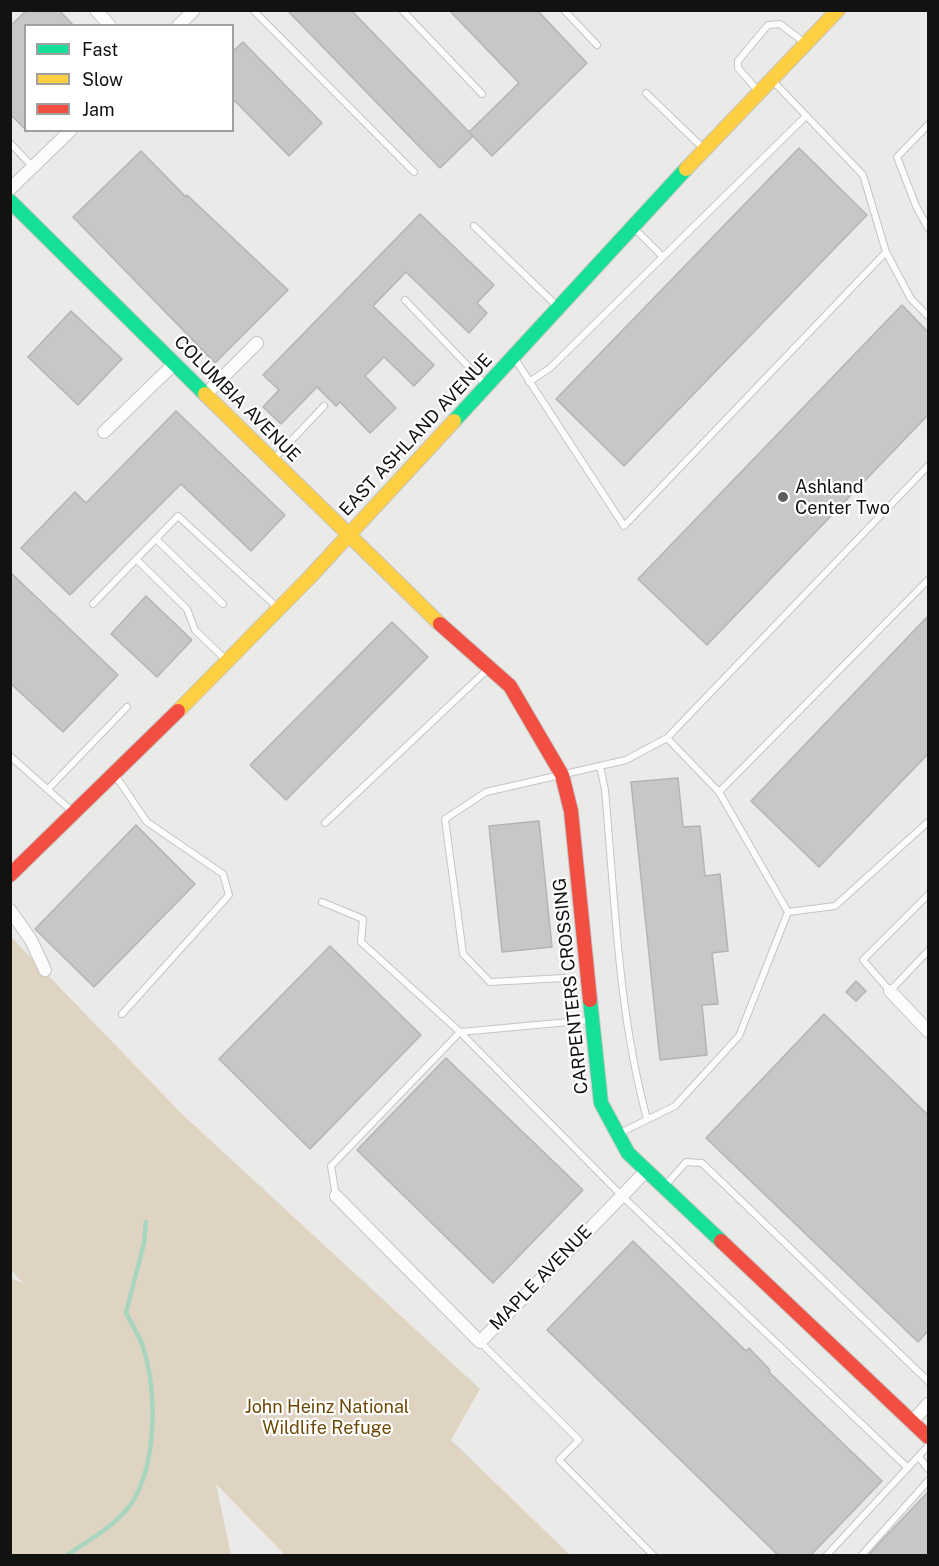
<!DOCTYPE html>
<style>
body{margin:0}
#map{position:relative;width:939px;height:1566px;overflow:hidden;background:#eaeae9;font-family:"Public Sans",sans-serif}
canvas{display:block}
.frame{position:absolute;inset:0;border:12px solid #121211;pointer-events:none}
.legend{position:absolute;left:24px;top:24px;width:210px;height:108px;box-sizing:border-box;background:#fff;border:2px solid #a0a0a0;margin:0;padding:8px 10px;list-style:none;font-size:18px;color:#121211}
.legend li{display:flex;align-items:center;gap:12px;height:30px}
.legend b{width:30px;border:2px solid #a0a0a0}
</style>
<div id="map">
<canvas width="939" height="1566"></canvas>
<div class="frame"></div>
<ul class="legend">
<li><b style="height:8px;background:#16e098"></b>Fast</li>
<li><b style="height:8px;background:#ffcf43"></b>Slow</li>
<li><b style="height:8px;background:#f24e42"></b>Jam</li>
</ul>
</div>
<script>
const c = document.querySelector('canvas').getContext('2d');
c.lineJoin = 'round';
function fillPath(path, color) { c.fillStyle = color; c.fill(path, 'evenodd'); }
function trace(path, color, width, dash) { c.strokeStyle = color; c.lineWidth = width; c.lineCap = dash ? 'butt' : 'round'; c.setLineDash(dash || []); c.stroke(path); }
function drawText(font, color, halo, rows, align = 'center') {
  c.font = font + ' "Public Sans",sans-serif'; c.lineWidth = 4.5; c.setLineDash([]); c.textBaseline = 'middle'; c.strokeStyle = halo; c.fillStyle = color; for (const [text, x, y, turn = 0] of rows) {
    c.save(); c.translate(x, y); c.rotate((+turn || 0) * Math.PI / 180); c.textAlign = isNaN(turn) ? turn : align; if (halo) c.strokeText(text, 0, 0); c.fillText(text, 0, 0); c.restore();
  }
}
fillPath(new Path2D(`
 M10,936L182,1114L480,1389L451,1440L570,1555H285L216,1484L231,1555H11V1278L23,1283L10,1269Z`), '#dfd3c2');
trace(new Path2D(`
 M66,1556C87,1541 117,1525 131,1504C157,1465 157,1394 144,1350C141,1338 132,1325 126,1313L144,1243L146,1222`), '#a8d5bf', 4.5);
const building = new Path2D(`
 M27,10H59L74,26H26V130L10,114V26Z
 M287,10H351L469,132L519,83L449,10H537L587,63L492,156L470,133L473,136L440,168Z
 M243,42L322,123L289,156L232,98V52Z
 M799,148L867,215L624,466L556,399Z
 M141,151L186,197L187,195L288,290L215,363L73,217Z
 M420,214L494,285L477,303L487,313L469,333L406,272L373,306L434,365L414,386L384,357L365,376L396,408L370,433L340,402L336,406L317,387L281,424L263,407L279,390L263,375Z
 M902,305L928,332V415L707,645L638,579Z
 M71,311L122,359L78,405L28,357Z
 M176,411L285,515L251,551L181,484L70,595L21,548L75,492L86,503Z
 M10,572L118,675L63,732L10,683Z
 M146,596L192,640L157,677L111,634Z
 M928,616V754L819,867L751,801Z
 M392,622L428,657L286,800L250,765Z
 M678,778L683,827L700,826L705,876L720,874L728,951L712,953L718,1004L702,1005L707,1055L660,1060L631,782Z
 M539,821L552,947L502,952L489,826Z
 M136,825L195,884L94,987L35,929Z
 M330,946L421,1035L310,1149L219,1059Z
 M856,981L866,991L856,1001L846,992Z
 M824,1014L928,1115V1331L918,1342L706,1138Z
 M446,1058L583,1190L493,1283L357,1150Z
 M633,1241L746,1351L749,1348L770,1370L769,1372L882,1481L810,1556H779L547,1330Z
 M928,1492V1556H868L883,1539Z`);
fillPath(building, '#c7c7c7');
trace(building, '#b3b4b3', 1.5);
const lane = new Path2D(`
 M253,10L414,172
 M402,10L482,94
 M564,10L597,45
 M758,91L738,68V61L768,25L780,24L805,43
 M646,93L703,148
 M928,125L897,157L916,206L928,228
 M10,143L33,167
 M474,226L558,307
 M633,227L663,257
 M886,252L911,299L928,316
 M405,300L485,384
 M515,359L624,526L886,252L863,175L771,79
 M529,382L550,368L806,116
 M273,460L324,406
 M156,539L223,604
 M136,559L187,609L195,630L227,661
 M93,604L178,516L278,608
 M667,738L928,466
 M10,756L74,813
 M600,766L605,790C615,900 618,1012 647,1119
 M115,775L147,822L223,874L229,895L122,1014
 M48,789L127,707
 M719,792L928,580
 M325,823L488,669
 M928,895L863,960L890,991L928,951
 M322,902L363,919L361,942L460,1032L591,1020
 M564,978L490,982L463,954L445,819L486,792L626,760L667,738L719,792L788,912
 M618,1134L675,1106L739,1036L788,912L835,906L928,822
 M664,1187L686,1162L702,1163L928,1381
 M336,1196L331,1166L460,1032L622,1196L908,1468
 M480,1342L579,1440L559,1460L654,1556
 M919,1457L928,1469
 M826,1556L928,1446
 M861,1556L928,1481`);
const street = new Path2D(`
 M96,10L110,26
 M178,26L194,10
 M10,189L71,130
 M206,394L257,343
 M104,432L175,363
 M10,910L31,940L45,970
 M890,991L928,1031
 M336,1196L480,1342L646,1171
 M912,1422L928,1404`);
const fast = new Path2D(`
 M10,201L205,394
 M454,421L686,169
 M590,1000L601,1103L628,1153L721,1241`);
const slow = new Path2D(`
 M686,169L838,10
 M205,394L440,624
 M178,711L309,578L454,421`);
const jam = new Path2D(`
 M440,624L510,686L562,775L571,811L590,1000
 M10,875L178,711
 M721,1241L928,1437`);
trace(lane, '#c5c5c4', 8);
trace(street, '#c5c5c4', 14);
trace(fast, '#c5c5c4', 16);
trace(slow, '#c5c5c4', 16);
trace(jam, '#c5c5c4', 16);
trace(lane, '#fcfcfc', 6);
trace(street, '#fcfcfc', 12);
trace(fast, '#16e098', 14);
trace(slow, '#ffcf43', 14);
trace(jam, '#f24e42', 14);
for (const [x, y, r, color] of [
 [783,497,6,"#5e5e5d"]
]) { const dot = new Path2D(); dot.arc(x, y, r, 0, 2 * Math.PI); c.fillStyle = color; c.fill(dot); trace(dot, '#fff', 2); }
drawText('18px', '#121211', '#fff', [
 ["COLUMBIA AVENUE",237,399,45],
 ["EAST ASHLAND AVENUE",416,435,-47],
 ["CARPENTERS CROSSING",571,986,-96],
 ["MAPLE AVENUE",541,1278,-46]
]);
drawText('18px', '#121211', '#fff', [
 ["Ashland",795,487],
 ["Center Two",795,508]
], 'left');
drawText('18px', '#6c4907', '#fff', [
 ["John Heinz National",327,1407],
 ["Wildlife Refuge",327,1428]
]);
</script>
